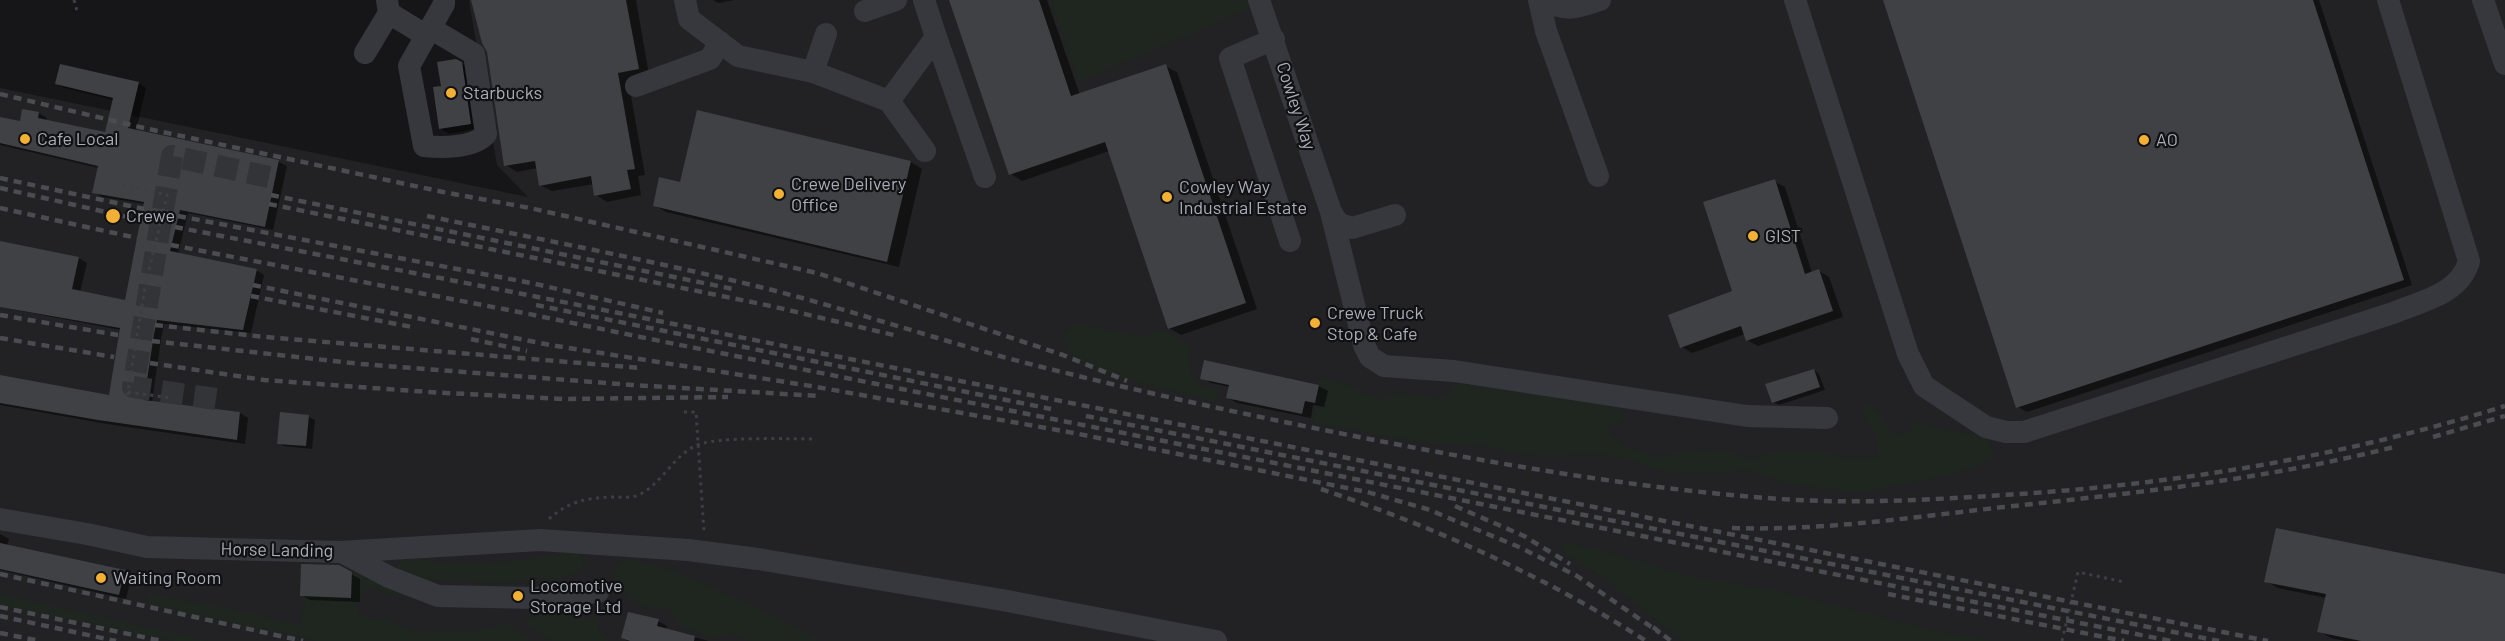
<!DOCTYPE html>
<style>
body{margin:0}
canvas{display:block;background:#161618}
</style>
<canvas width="2505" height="641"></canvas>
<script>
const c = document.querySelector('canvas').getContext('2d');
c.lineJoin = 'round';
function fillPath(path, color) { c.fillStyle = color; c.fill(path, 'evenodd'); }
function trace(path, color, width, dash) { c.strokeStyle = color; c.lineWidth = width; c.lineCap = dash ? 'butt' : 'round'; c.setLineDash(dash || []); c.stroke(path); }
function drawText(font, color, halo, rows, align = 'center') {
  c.font = font + ' Barlow,sans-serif'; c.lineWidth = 4.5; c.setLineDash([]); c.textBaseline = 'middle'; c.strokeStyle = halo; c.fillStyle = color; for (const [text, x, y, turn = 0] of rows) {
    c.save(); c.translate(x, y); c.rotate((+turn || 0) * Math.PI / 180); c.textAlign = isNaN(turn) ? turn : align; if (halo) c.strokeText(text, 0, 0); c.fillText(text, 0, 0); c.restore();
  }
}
fillPath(new Path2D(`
 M469,0H2505V641H0V88L528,197L497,165Z`), '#222225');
fillPath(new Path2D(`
 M1051,0H1259L1261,4L1079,82Z
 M1079,323L1140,337L1165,329L1171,335L1188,344C1192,372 1184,382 1217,390L1218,397L1212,402L1099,371L1074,357L1063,339L1068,331Z
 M1321,378L1336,380L1377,399L1392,393L1443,399L1457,383L1619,405L1623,418L1608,430L1622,446L1660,457L1693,450L1726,451L1746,459L1779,451L1821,452L1845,457L1878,459V439L1862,413L1868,402L1896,435L1909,431L1916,420C1938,432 1961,433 1986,435L1994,454L1982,464L1953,474L1860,493L1789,484L1748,470L1703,474L1663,471L1625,459L1602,454L1535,456L1472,445L1413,441L1313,423L1316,399Z
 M1567,541L1687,575L1784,592L1927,629L1993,641H1683L1598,574L1574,561L1561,550Z
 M574,549L583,556L584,566L577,573L556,579L539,578L518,583L472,582L469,579H436L405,596H395L370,586L357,602L359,614L392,622L417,632L479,630L507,623L531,641H316L150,605L148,601L149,594L246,612L300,626L306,596L352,599L353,571L364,565L395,568C405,550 430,562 447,563C484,566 523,559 560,555Z
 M630,559C671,568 710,586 748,604C772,615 797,625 818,641H750L730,633L716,639L680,626L668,609C652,608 631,606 625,589H617L612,575L619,563Z
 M0,594L210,641H175L0,605Z
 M575,611L580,619L598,618L599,630L609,641H551L521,619Z`), '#1e261f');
fillPath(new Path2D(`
 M474,0H636L649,75L628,79L645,175L638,176L641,195L607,202L596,195L594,184L552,191L540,185L538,168L517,172L506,165L489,51Z
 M713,0H734L718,3Z
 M951,0H1047L1080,95L1165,66L1177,72L1257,309L1181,335L1169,328L1109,151L1022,181L1011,174Z
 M1885,0H2319L2412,285L2027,412L2018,407Z
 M455,60L470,69L479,128L449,134L440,128Z
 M139,83L146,88L136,131L279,162L287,166L273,230L188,213L178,254L256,270L264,275L251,333L164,324L161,339L152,402L240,413L248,418L245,444L107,424L0,405V376L110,397L121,330L0,307V242L79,258L87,263L80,292L126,302L145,204L102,197L94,192L99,168L0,145V119L21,123L39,113L47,118L46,121L107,134L114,100L65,88L57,84Z
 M911,162L922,169L899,267L666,212L654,205L681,183Z
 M1774,181L1785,187L1812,273L1819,271L1829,277L1843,317L1758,346L1747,340L1745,334L1692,353L1682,347L1733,292Z
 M1814,370L1819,374L1825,390L1779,405L1773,402Z
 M1202,378L1319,386L1328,391L1324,407L1313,405L1311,418L1237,403L1228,398L1230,387L1211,383Z
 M309,417L315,420L312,449L284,446L278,443Z
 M0,534L9,539L7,546L124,571L132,575L126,599L0,570Z
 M338,567L360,579V602L310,600L301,595Z
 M2505,576V641H2345L2331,638L2319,631L2326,598L2278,588L2266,581Z
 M658,621L667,626L666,630L709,641H628L622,638Z`), '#0007');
fillPath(new Path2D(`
 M471,0H626L639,69L618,73L635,169L627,170L631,189L594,196L591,176L539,186L535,161L504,166L487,52L482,43Z
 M949,0H1039L1071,96L1166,64L1246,303L1168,329L1105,142L1009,175Z
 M1883,0H2313L2404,280L2016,408Z
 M456,59L462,62L471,124L439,129L433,87L441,86L437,62Z
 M60,64L139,82L128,128L279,160L265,227L180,210L170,251L257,269L243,330L157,320L154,334L144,400L240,412L237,440L98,420L0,403V375L109,395L120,328L0,307V241L79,257L72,289L125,300L144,202L92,193L98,166L0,143V117L20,121L22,109L39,112L38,118L105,132L113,98L55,84Z
 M697,110L911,161L887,262L653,206L659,177L680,182Z
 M1775,179L1805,274L1819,269L1833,311L1746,341L1741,326L1680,348L1668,315L1732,291L1703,202Z
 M1204,360L1319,385L1315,403L1305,401L1302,414L1226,398L1229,385L1200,379Z
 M1814,369L1820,387L1772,403L1765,384Z
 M280,412L309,415L306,446L277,444Z
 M2276,528L2505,574V641H2361L2317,632L2326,594L2264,582Z
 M0,543L125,570L119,595L0,569Z
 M301,564L339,565L352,572L351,598L300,596Z
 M628,612L659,619L657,626L695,636L694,641H630L621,638Z`), '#404145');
trace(new Path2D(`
 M216,399L133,387L172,156L269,177`), '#333438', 22, [22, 11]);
trace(new Path2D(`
 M74,0L77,11
 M122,185L167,195L145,287L127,397
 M128,392L171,398
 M684,412H696L704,532
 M549,519C569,501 586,498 613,497C620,497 629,498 636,496C660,487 672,457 695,446C714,436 791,439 816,439
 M2062,641L2078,572L2124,582`), '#3d3f44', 3, [3, 4.5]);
trace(new Path2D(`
 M685,0L689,19L738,56L813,72L889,101L925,151
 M1259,0L1331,212L1338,223L1352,228L1395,215
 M1539,0L1546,31L1598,176
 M1545,0C1567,13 1577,7 1600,0
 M1795,0L1908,354L1924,386L1986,427L2006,432H2024L2393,313C2422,301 2460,294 2469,261L2388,0
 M2483,0L2505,64
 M865,11L896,0
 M389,13L425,35
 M430,28L474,54L486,134C474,148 442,148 424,146L409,66L444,4V0
 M936,37L985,177
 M1274,39L1230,58L1290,241
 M365,53L389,13L387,0
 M813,72L826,34
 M636,86L710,59L720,42
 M889,101L936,37L924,0
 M1331,212L1364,345L1370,357L1384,366L1454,371L1747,416L1827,418
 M0,519L87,534L147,547L340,552L540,540L688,550L758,559L1002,600L1216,641
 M344,553L389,577L438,596L536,598L598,592`), '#37383d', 22);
trace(new Path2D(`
 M0,94L144,128L443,192L530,208L817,273L1063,355L1127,381
 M0,178L144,209
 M0,188L141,220
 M271,195L733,289
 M269,204L771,306L898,336
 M0,208L137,238
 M178,216L531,283L663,313
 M427,216C538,239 650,260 760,287C849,309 937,340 1026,363C1136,391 1247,415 1359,437C1497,464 1639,489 1780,499C1854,504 1929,500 2003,495C2173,485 2342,457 2505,406
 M175,227L528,295L2268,641
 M171,245L524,313L665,342L2171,641
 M253,285L550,345L811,386L1074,433L1367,492L1427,509L1519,547L1577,576L1660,633
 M251,296L412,327
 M536,305L1051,409
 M0,315L118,335
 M155,325L265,337L641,368
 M0,338L114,357
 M471,339L527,351
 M152,341L361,364L632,385L819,396
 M150,363L264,380L428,392L564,399L728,397
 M1086,416L2219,641
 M2433,437L2505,416
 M1321,489C1434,527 1545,576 1646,641
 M1455,506L1524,536L1570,564
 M1732,528C1823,531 1914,517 2004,507C2136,493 2268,479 2398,446
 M0,574L303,641
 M1888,594L2124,641
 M0,607L162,641
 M0,616L116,641
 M1653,627L1671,641
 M0,633L40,641`), '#4a4c52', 4.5, [8, 6]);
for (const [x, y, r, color] of [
 [451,93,6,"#f2b134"],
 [25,139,6,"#f2b134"],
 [2144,140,6,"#f2b134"],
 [779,194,6,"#f2b134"],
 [1167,197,6,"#f2b134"],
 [113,216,8,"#f2b134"],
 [1753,236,6,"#f2b134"],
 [1315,323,6,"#f2b134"],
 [101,578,6,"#f2b134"],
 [518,596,6,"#f2b134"]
]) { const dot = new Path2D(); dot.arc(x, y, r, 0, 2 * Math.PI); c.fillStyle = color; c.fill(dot); trace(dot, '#111113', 2); }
drawText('18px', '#a8adb8', '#111113', [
 ["Starbucks",463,93],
 ["Cafe Local",37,139],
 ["AO",2156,140],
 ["Crewe Delivery",791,184],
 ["Office",791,205],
 ["Cowley Way",1179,187],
 ["Industrial Estate",1179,208],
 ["Crewe",126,216],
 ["GIST",1765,236],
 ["Crewe Truck",1327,313],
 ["Stop & Cafe",1327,334],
 ["Waiting Room",113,578],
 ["Locomotive",530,586],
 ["Storage Ltd",530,607]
], 'left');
drawText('18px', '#a8adb8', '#111113', [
 ["Cowley Way",1296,106,72],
 ["Horse Landing",277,550,1]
]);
</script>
